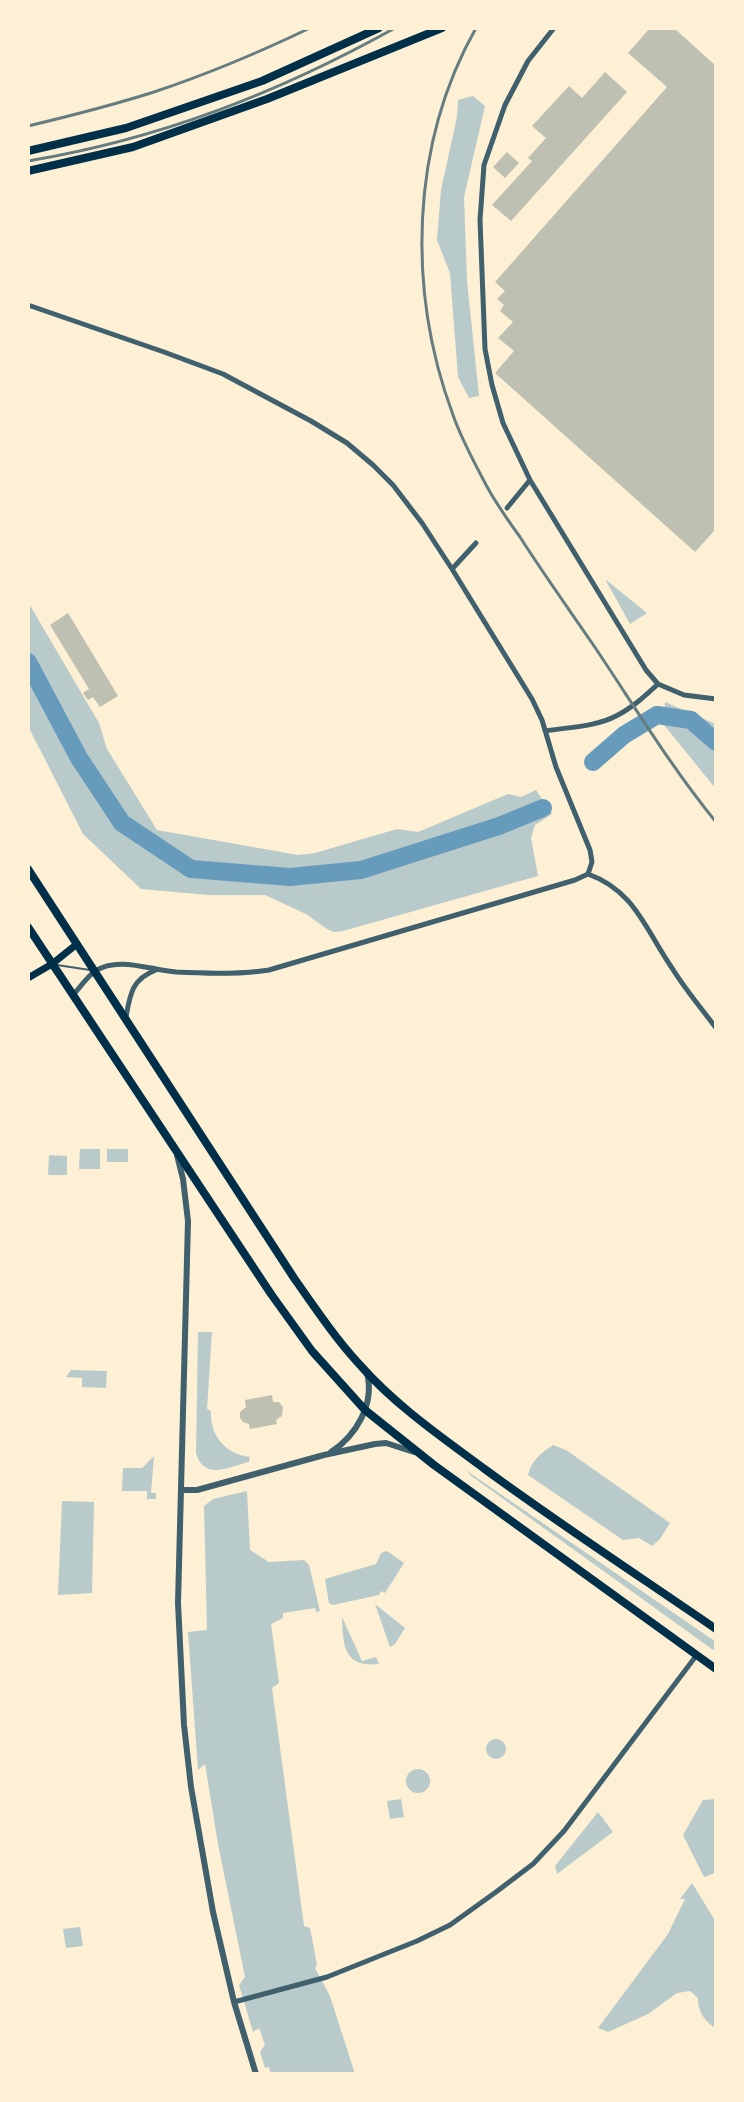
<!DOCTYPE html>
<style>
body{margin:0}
#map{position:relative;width:744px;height:2102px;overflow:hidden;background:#fdf0d5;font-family:"DejaVu Sans",sans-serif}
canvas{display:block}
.frame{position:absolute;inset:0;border:30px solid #fdf0d5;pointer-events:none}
</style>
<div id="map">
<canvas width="744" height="2102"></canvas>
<div class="frame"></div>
</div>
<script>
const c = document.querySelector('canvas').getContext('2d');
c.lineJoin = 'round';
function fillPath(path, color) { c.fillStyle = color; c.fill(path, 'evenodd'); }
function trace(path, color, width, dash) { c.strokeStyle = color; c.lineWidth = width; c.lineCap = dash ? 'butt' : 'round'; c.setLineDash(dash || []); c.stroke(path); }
fillPath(new Path2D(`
 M473,96L485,106L464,197L467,281L479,396L469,398L458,377L450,273L437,240L441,190L457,117L458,100Z
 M605,579L647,613L630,624Z
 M28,602L99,723L107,749L157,830L298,855L315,853L397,829L418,832L508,794L521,797L536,790L552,814L535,825L531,838L538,876L343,931L334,932L327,929L306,914L265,895H209L141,889L83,834L28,726Z
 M665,702L716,724V789L664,725Z
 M80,1149H100V1169H79Z
 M107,1149H128V1162H107Z
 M49,1155L67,1156V1175H48Z
 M198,1332H212L207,1409L211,1411C210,1436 225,1454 250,1457L249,1462C228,1467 204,1481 196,1453Z
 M71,1370L107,1371L106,1388L82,1387V1378L66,1377Z
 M553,1445L566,1450L670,1523L660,1539L652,1546L639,1538L623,1540L528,1475C531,1461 541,1453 553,1445Z
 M154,1456L151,1493H156V1499H147V1491H122L123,1468H142Z
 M467,1471L716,1642V1652L470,1475Z
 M247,1491L250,1550L269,1562L304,1560L309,1565L320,1611L316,1612L315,1608L283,1613V1618L271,1624L279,1683L272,1688L304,1926L310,1928L317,1965L315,1968L330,1996L355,2074H271L269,2067L265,2068L260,2052L265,2045L259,2028L253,2032L239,1985L245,1977L218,1844L205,1764L198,1770L188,1632L207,1630L204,1506L213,1499Z
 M62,1501L94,1502L92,1593L58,1595Z
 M387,1551L404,1563L385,1593L381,1591L379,1595L333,1605L329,1603L325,1579L376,1564L381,1553Z
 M375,1604L405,1628L395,1644L390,1647Z
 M342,1617L362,1661L376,1657L379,1664C343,1668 343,1644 342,1617Z
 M486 1749a10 10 0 1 1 20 0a10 10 0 1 1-20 0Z
 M406 1781a12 12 0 1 1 24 0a12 12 0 1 1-24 0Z
 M401,1799L404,1817L390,1819L387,1801Z
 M716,1799V1869L715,1873L704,1877L683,1835L703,1800Z
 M598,1812L613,1832L557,1874L555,1866Z
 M692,1883L716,1922V2028C705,2023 697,2009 698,1998L690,1991L677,1993L648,2014L608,2032L598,2028L668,1934L685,1899H680Z
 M80,1927L83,1946L66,1948L63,1929Z`), '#b9caca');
trace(new Path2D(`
 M28,662L79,758L122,823L191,869L290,877L361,870L499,826L543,808
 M593,762L624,735L657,715L691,720L716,742`), '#669bbc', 18);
fillPath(new Path2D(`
 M650,28H674L716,66V529L695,552L495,373L514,351L498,338L513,322L500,311L504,305L497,299L505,291L495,282L667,87L628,53Z
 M605,72L627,92L511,221L492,205L532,161L528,158L546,138L532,126L569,86L582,98Z
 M507,152L519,163L505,178L493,167Z
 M68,613L118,696L100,707L93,697L88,700L83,693L89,689L50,625Z
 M272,1395L273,1402H279L283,1407L282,1416L276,1420L277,1424L250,1429L249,1424L243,1422L240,1418V1412L246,1407L245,1400Z`), '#bec0b2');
trace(new Path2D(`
 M57,965L90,970`), '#3f606c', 2);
trace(new Path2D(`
 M554,28L528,61L505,105L484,165L480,220L485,349L492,385L503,423L530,480L646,670L658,684L684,695L716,699
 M28,305L164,352L223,374L311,421L347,443L373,465L393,485L422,523L452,569L532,699L542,720L556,767L590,850L592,862L588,874
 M507,508L530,480
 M452,569L476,543
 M545,731C569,727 595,727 616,716C632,708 645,696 658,684
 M588,874C635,891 645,929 672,968C685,989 701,1008 716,1028
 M74,994C80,987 88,976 95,971C119,956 150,970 176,972C207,973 238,975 269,970L575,880L588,874
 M126,1017C130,994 132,979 156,970
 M234,2002L327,1977L417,1941L450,1925L496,1892L533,1864L564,1831L696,1656`), '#3f606c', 5);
trace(new Path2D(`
 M177,1155L183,1179L188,1221L178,1603L184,1725L191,1787L213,1912L234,2002L256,2074
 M331,1452C356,1436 375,1404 367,1373
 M181,1490H197L324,1455L375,1444L386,1443L414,1452`), '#3f606c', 6);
trace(new Path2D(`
 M28,978L52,964L77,944`), '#003049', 7);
trace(new Path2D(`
 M28,151L126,128L262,81L379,28
 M28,171L133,147L267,99L442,28
 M28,869L294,1278C315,1308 336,1339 360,1365C396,1406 443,1438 486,1470C561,1525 639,1576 716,1629
 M28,927L271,1294L312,1351L365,1410L434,1465L716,1669`), '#003049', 8);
trace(new Path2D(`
 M476,28C410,145 407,291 453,415C461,438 473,460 484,481C494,501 507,519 520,537C543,573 568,608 592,643C632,702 670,766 716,822
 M28,126C70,116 113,105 154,92C208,74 260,52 310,28
 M28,161C160,139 278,93 395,28`), '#657d81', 3);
</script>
